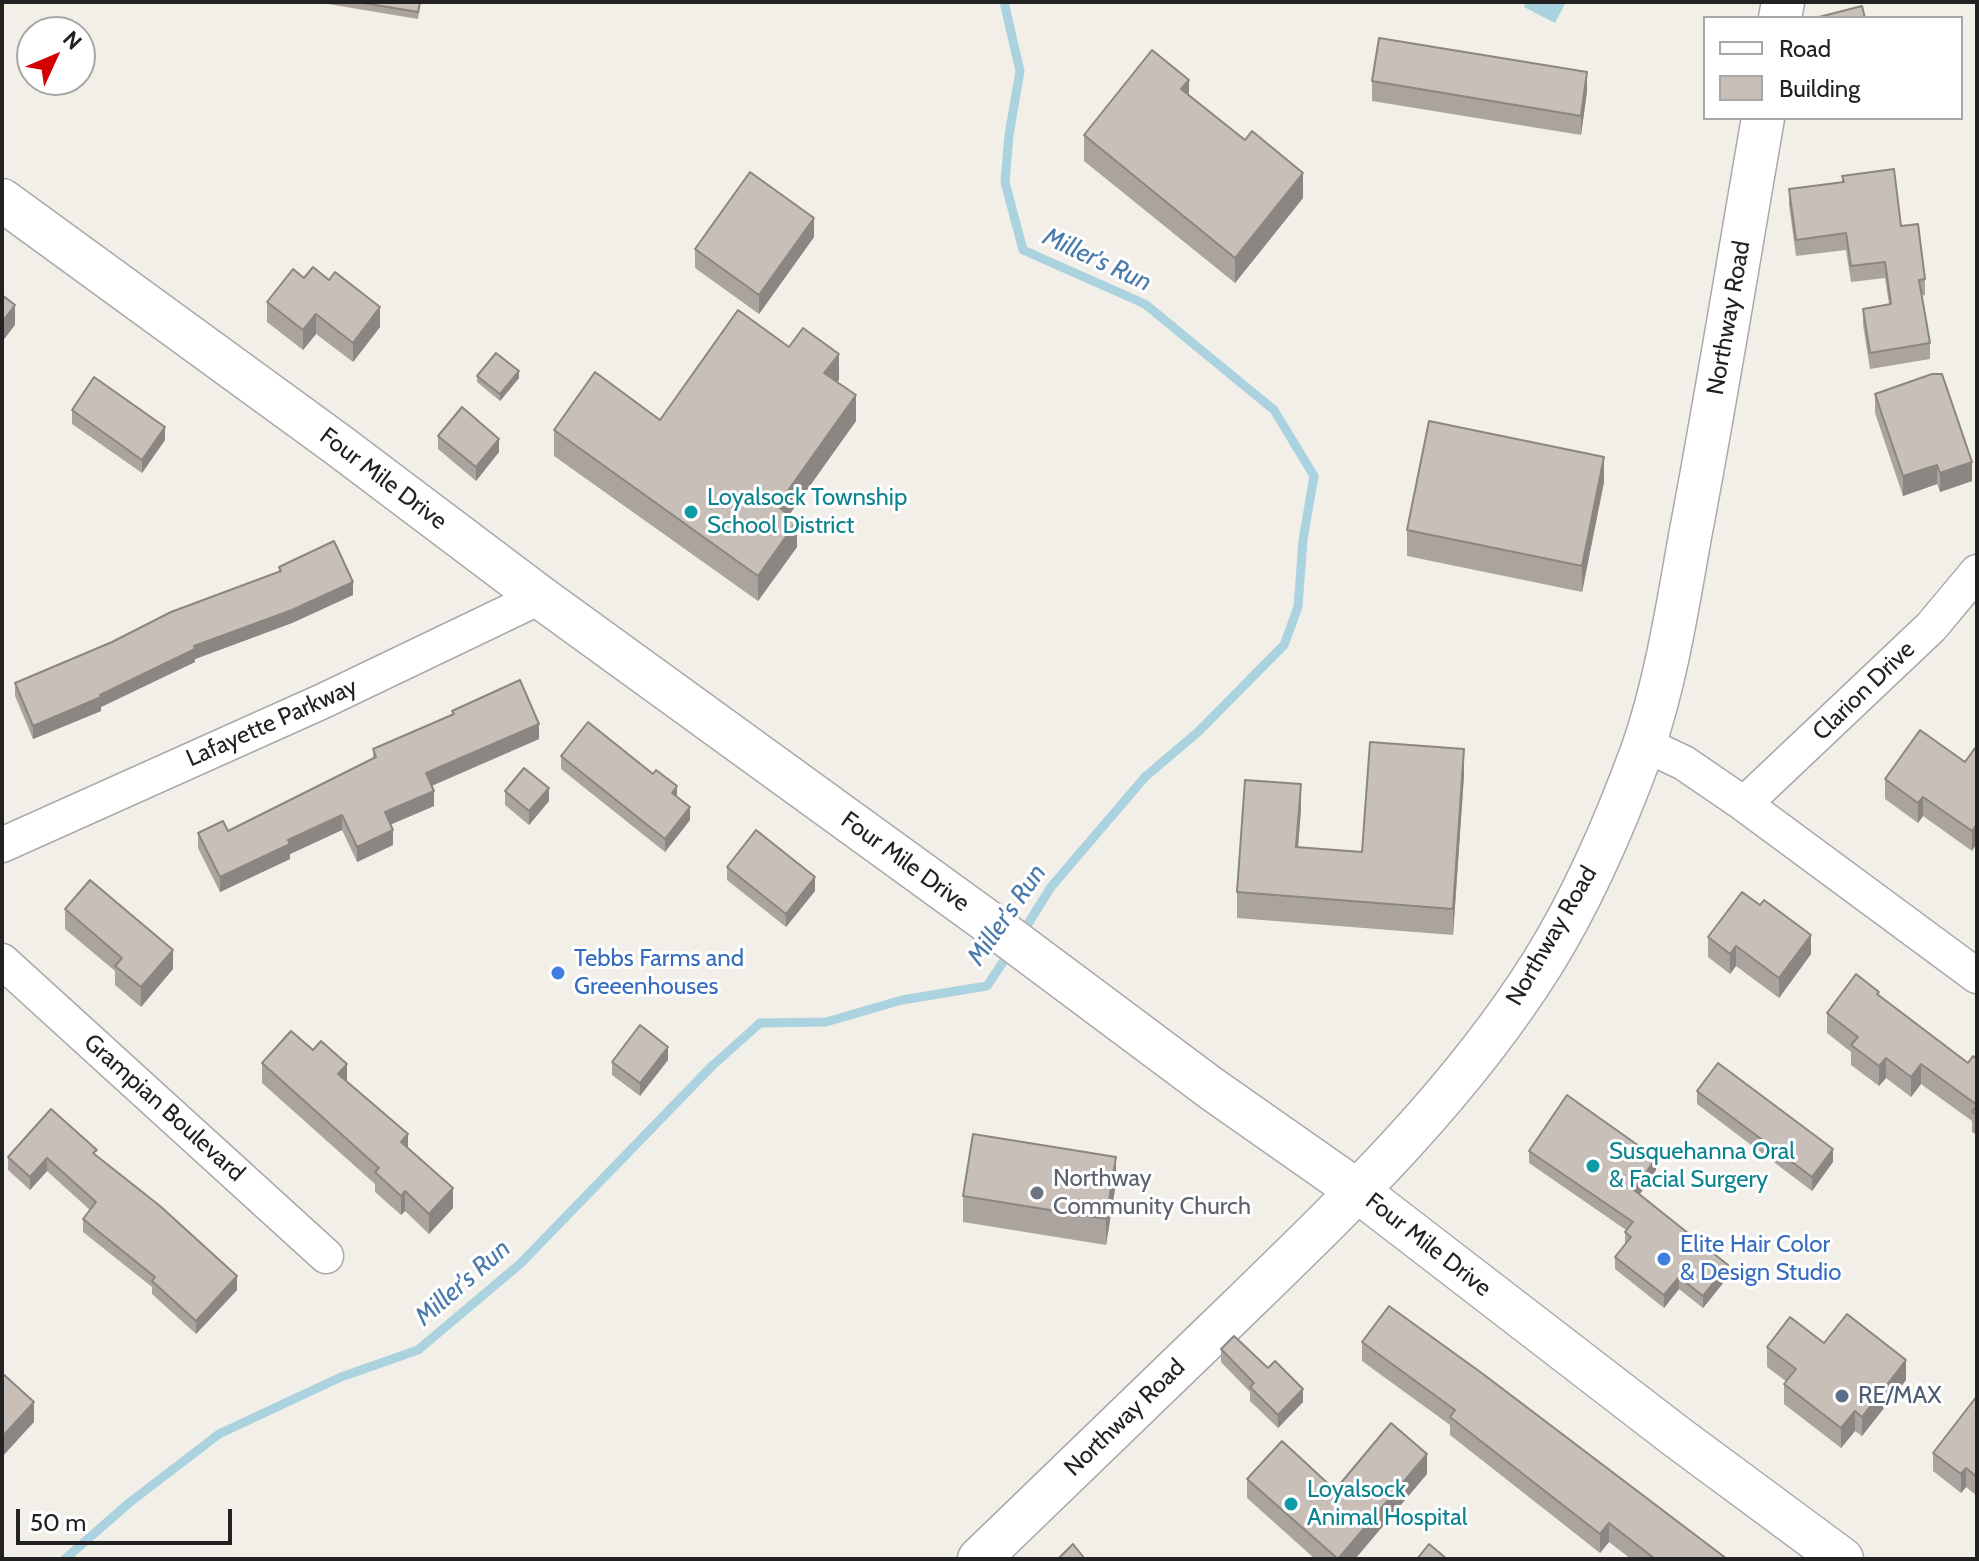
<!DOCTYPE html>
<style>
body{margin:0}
#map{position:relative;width:1979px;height:1561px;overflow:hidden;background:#f2efe9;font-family:Cabin,sans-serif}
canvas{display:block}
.frame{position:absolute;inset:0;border:4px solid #222;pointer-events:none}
.legend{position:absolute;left:1703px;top:16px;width:260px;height:104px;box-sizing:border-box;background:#fff;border:2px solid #a7a7a7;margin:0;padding:10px 14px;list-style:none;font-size:24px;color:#222}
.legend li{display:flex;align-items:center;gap:16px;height:40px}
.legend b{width:40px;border:2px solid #a7a7a7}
.north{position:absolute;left:16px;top:16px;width:80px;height:80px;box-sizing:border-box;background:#fff;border:2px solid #a7a7a7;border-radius:50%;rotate:46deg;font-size:22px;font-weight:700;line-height:32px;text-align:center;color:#222}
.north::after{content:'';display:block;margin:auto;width:28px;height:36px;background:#d40000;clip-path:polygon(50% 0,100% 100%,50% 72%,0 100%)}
.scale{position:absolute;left:16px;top:1509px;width:216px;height:36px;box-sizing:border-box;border:4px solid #222;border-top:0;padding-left:10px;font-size:24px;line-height:28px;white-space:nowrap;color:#222;-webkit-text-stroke:6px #fff;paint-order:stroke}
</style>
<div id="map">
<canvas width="1979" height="1561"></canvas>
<div class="frame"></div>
<ul class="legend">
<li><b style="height:10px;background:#fff"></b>Road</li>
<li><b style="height:22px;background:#c7bfb8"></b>Building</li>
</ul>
<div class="north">N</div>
<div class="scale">50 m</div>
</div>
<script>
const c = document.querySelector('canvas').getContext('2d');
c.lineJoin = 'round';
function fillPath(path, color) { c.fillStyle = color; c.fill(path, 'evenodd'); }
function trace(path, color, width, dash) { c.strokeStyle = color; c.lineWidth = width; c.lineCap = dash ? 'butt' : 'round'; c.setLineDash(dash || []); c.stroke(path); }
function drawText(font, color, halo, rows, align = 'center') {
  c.font = font + ' Cabin,sans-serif'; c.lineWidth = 6; c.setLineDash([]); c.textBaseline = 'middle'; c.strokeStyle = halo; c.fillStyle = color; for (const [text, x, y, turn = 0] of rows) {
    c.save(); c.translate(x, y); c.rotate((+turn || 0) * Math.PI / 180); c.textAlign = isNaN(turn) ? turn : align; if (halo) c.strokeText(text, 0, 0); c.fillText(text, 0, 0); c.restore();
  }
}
fillPath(new Path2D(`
 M1526,2H1566L1555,23L1524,7Z`), '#aad3df');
trace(new Path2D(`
 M1004,2L1020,71L1009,135L1005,182L1023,250L1145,304L1274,410L1314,476L1303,540L1298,607L1284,645L1198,732L1145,777L1051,887L1021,935
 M65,1559L129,1503L219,1434L341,1377L418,1350L520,1264L712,1066L760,1023L826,1022L902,1000L987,986L1011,950`), '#aad3df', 9);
const minor = new Path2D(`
 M1977,572L1931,627L1744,804L1977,976
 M1644,744L1684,763L1744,804
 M2,845L323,701L540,597
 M2,961L326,1256`);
const tertiary = new Path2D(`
 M1780,18L1783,2
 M2,200L337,444L540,597L991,924L1212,1089L1359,1192L1677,1437L1842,1559
 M979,1559C1067,1474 1155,1389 1243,1304C1351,1199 1461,1093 1542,964C1584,897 1616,822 1643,748C1667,678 1678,603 1691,531C1717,394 1739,256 1763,118`);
trace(minor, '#a9a9a9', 37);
trace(tertiary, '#a9a9a9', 45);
trace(minor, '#fff', 34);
trace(tertiary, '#fff', 42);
fillPath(new Path2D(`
 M316,2H421L418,19Z
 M1372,81L1587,91L1581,135L1372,101Z
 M1189,95L1303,198L1235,283L1084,161V135Z
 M1842,176L1901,226L1925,279V295L1921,296L1930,343V359L1870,369L1863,325V309L1889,304L1885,278L1851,282L1846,250L1796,256L1789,205V189L1842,182Z
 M814,237L759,314L695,268V249Z
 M304,278L380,327L353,362L316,334L303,350L267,322V302Z
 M789,347L839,380L837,382L856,421L789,515L797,547L758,601L554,456V430L660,420Z
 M477,376L519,378L500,401L477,382Z
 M1875,394L1972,481L1940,492L1937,484L1903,496L1875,413Z
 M72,410L165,440L142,473L72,424Z
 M438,436L499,452L476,481L438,449Z
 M1604,482L1582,592L1407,556V530Z
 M279,567L353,595L292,623L195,659V662L101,707V711L33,739L15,696V683L279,572Z
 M452,711L539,739L432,786L434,806L391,824L393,845L357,862L342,830L290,854V859L220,892L198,848V833L228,831L373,758V749L452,715Z
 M1975,748L1972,851L1923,816L1918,823L1885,799V779L1965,762Z
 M561,756L677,797L690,820L665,852L561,769Z
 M1464,775L1453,935L1237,918V892L1301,809L1298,847L1362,852Z
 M505,791L549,801L529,825L505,805Z
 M727,867L815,891L786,927L727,880Z
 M65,909L173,969L141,1007L115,985V971L65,929Z
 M1708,937L1811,954L1779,998L1736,966L1730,974L1708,957Z
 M1879,996L1968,1063L1977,1059V1135L1972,1132V1121L1921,1084L1911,1097L1886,1078L1879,1086L1851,1065V1052L1827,1033V1013Z
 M668,1060L640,1096L612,1075V1062Z
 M262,1063L347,1082L408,1148L453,1208L429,1234L405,1211L401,1215L375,1192V1184L262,1083Z
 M1697,1091L1833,1162L1812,1191L1697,1104Z
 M1529,1151L1656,1170L1639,1195L1728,1277L1703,1308L1679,1289L1664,1308L1615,1269V1257L1625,1244V1232L1626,1230L1529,1163Z
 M97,1156L237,1290L196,1334L152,1294V1287L83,1232V1219L90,1210L47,1171L30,1190L8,1170V1157Z
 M1116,1183L1106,1245L963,1222V1196Z
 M1362,1342L1727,1559H1631L1609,1542L1600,1553L1450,1435V1425L1362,1361Z
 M1824,1343L1906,1380L1862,1436L1855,1431L1841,1448L1784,1404V1384L1787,1382L1767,1367V1347Z
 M1221,1349L1303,1402L1278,1428L1250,1401V1392L1221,1362Z
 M1977,1396V1496L1966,1487L1961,1493L1933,1471V1453Z
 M1427,1474L1355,1559H1315L1247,1498V1479L1335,1490Z`), '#aba49e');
fillPath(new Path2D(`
 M1587,72V91L1581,135V116Z
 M1189,80V106L1181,89Z
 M1303,173V198L1235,283V258Z
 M814,218V237L759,314V295Z
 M15,305V325L2,342V322Z
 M380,307V327L353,362V343Z
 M316,314V334L303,350V330Z
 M839,354V380L824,399V373Z
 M519,371V378L500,401V394Z
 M856,395V421L777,532V506Z
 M165,427V440L142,473V460Z
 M499,439V452L476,481V467Z
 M1604,457V482L1582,592V566Z
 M1972,462V481L1940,492V473Z
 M1937,465V484L1903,496V476Z
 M797,521V547L758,601V576Z
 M353,582V595L292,623L195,659V662L101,707V711L33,739V726L100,695L194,646Z
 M539,724V739L426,788V773Z
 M1464,749V775L1453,935V909Z
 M1301,784V809L1296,873V847Z
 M677,786V800L672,793Z
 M549,788V801L529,825V811Z
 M434,791V806L385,827V812Z
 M1923,797V816L1918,823V803Z
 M690,807V820L665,852V839Z
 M342,815V830L290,854V859L220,892V877L288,840Z
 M1977,824V843L1972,851V831Z
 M393,830V845L357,862V847Z
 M815,877V891L786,927V914Z
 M1811,935V954L1779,998V978Z
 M1736,946V966L1730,974V954Z
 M173,950V969L141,1007V987Z
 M668,1047V1060L640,1096V1083Z
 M1886,1058V1078L1879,1086V1066Z
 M347,1064V1084L338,1074Z
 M1921,1064V1084L1911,1097V1077Z
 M408,1134V1154L401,1142Z
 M1833,1149V1162L1812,1191V1177Z
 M1116,1157V1183L1106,1245V1219Z
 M47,1158V1171L30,1190V1177Z
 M1656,1158V1170L1634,1203V1190Z
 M453,1188V1208L429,1234V1214Z
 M405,1191V1211L401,1215V1196Z
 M1728,1265V1277L1703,1308V1296Z
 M237,1276V1290L196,1334V1321Z
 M1679,1277V1289L1664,1308V1295Z
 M1906,1360V1380L1862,1436V1417Z
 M1303,1389V1402L1278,1428V1415Z
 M34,1402V1422L2,1457V1437Z
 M1855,1411V1431L1841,1448V1428Z
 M1427,1454V1474L1355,1559H1338Z
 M1966,1468V1487L1961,1493V1474Z
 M1609,1523V1542L1600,1553V1534Z`), '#8b8681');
const building = new Path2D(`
 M357,2H420L418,12Z
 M1862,6L1865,18H1815Z
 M1379,38L1587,72L1581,116L1372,81Z
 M1152,50L1189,80L1181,89L1245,140L1252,131L1303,173L1235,258L1084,135Z
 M1894,169L1901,226L1918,224L1925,279L1919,280L1930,343L1870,353L1863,309L1891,304L1885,262L1851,266L1846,233L1796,240L1789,189L1844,182L1842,176Z
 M750,172L814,218L759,295L695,249Z
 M313,267L329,280L335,272L380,307L353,343L316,314L303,330L267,302L293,269L304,278Z
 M2,295L15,305L2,322Z
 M738,310L789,347L803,328L839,354L824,373L856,395L777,506L797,521L758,576L554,430L595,372L660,420Z
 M496,353L519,371L500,394L477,376Z
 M1932,374H1942L1972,462L1940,473L1937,465L1903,476L1875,394Z
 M94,377L165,427L142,460L72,410Z
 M462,407L499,439L476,467L438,436Z
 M1429,421L1604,457L1582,566L1407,530Z
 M334,541L353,582L292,610L194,646L195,649L100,695L101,697L33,726L15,683L112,642L171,612L281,571L279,567Z
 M520,680L539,724L426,773L434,791L385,812L393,830L357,847L342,815L288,840L290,844L220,877L198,833L223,821L228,831L376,757L373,749L454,714L452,711Z
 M588,722L653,774L656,770L677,786L672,793L690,807L665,839L561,756Z
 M1920,730L1965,762L1975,748L1977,750V824L1972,831L1923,797L1918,803L1885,779Z
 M1370,742L1464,749L1453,909L1237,892L1245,780L1301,784L1296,847L1362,852Z
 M524,768L549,788L529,811L505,791Z
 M756,830L815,877L786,914L727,867Z
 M90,880L173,950L141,987L115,966L122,958L65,909Z
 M1742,892L1760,905L1764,900L1811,935L1779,978L1736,946L1730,954L1708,937Z
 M1856,974L1879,992L1877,994L1968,1063L1973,1056L1977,1059V1105L1921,1064L1911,1077L1886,1058L1879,1066L1851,1045L1858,1037L1827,1013Z
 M640,1025L668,1047L640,1083L612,1062Z
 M291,1031L313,1050L321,1041L347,1064L338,1074L408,1134L401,1142L453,1188L429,1214L405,1191L401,1196L375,1172L379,1168L262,1063Z
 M1718,1063L1833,1149L1812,1177L1697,1091Z
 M1567,1095L1656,1158L1634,1190L1728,1265L1703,1296L1679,1277L1664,1295L1615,1257L1631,1237L1625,1232L1633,1222L1529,1151Z
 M1977,1106V1115L1972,1112Z
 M51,1109L97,1150L93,1153L160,1206L237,1276L196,1321L152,1281L155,1277L83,1219L96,1202L47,1158L30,1177L8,1157Z
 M973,1134L1116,1157L1106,1219L963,1196Z
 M1389,1306L1483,1374L1727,1559H1655L1609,1523L1600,1534L1450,1417L1455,1410L1362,1342Z
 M1847,1314L1906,1360L1862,1417L1855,1411L1841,1428L1784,1384L1796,1369L1767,1347L1790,1317L1824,1343Z
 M1234,1336L1268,1368L1275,1361L1303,1389L1278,1415L1250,1387L1254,1383L1221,1349Z
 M2,1373L34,1402L2,1437Z
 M1977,1396V1477L1966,1468L1961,1474L1933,1453Z
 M1391,1423L1427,1454L1338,1559L1247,1479L1282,1441L1335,1490Z
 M1073,1544L1085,1559H1058Z
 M1429,1544L1447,1559H1417Z`);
fillPath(building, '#c7bfb8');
trace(building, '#8b8681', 2);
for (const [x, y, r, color] of [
 [691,512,8,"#0f9aa8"],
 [558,973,8,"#3f7fe0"],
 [1593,1166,8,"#0f9aa8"],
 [1037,1193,8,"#6b7280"],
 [1664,1259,8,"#3f7fe0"],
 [1842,1396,8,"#5c6f8a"],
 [1291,1504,8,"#0f9aa8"]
]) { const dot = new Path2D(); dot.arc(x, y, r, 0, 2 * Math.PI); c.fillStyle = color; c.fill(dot); trace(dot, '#fff', 3); }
drawText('24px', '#222', '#fff', [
 ["Northway Road",1729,318,-80],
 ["Four Mile Drive",383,479,37],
 ["Clarion Drive",1864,691,-44],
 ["Lafayette Parkway",272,723,-24],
 ["Four Mile Drive",905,862,36],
 ["Northway Road",1552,936,-60],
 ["Grampian Boulevard",164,1108,42],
 ["Four Mile Drive",1428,1245,38],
 ["Northway Road",1125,1418,-44]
]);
drawText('24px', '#0d838f', '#fff', [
 ["Loyalsock Township",707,498],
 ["School District",707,526],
 ["Susquehanna Oral",1609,1152],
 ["& Facial Surgery",1609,1180],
 ["Loyalsock",1307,1490],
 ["Animal Hospital",1307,1518]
], 'left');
drawText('24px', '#366cbe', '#fff', [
 ["Tebbs Farms and",574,959],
 ["Greeenhouses",574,987],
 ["Elite Hair Color",1680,1245],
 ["& Design Studio",1680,1273]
], 'left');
drawText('24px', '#5b616d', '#fff', [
 ["Northway",1053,1179],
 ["Community Church",1053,1207]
], 'left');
drawText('24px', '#4e5e75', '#fff', [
 ["RE/MAX",1858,1396]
], 'left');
drawText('italic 26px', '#4a7aab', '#fff', [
 ["Miller's Run",1097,260,25],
 ["Miller's Run",1007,915,-55],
 ["Miller's Run",463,1283,-41]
]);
</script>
